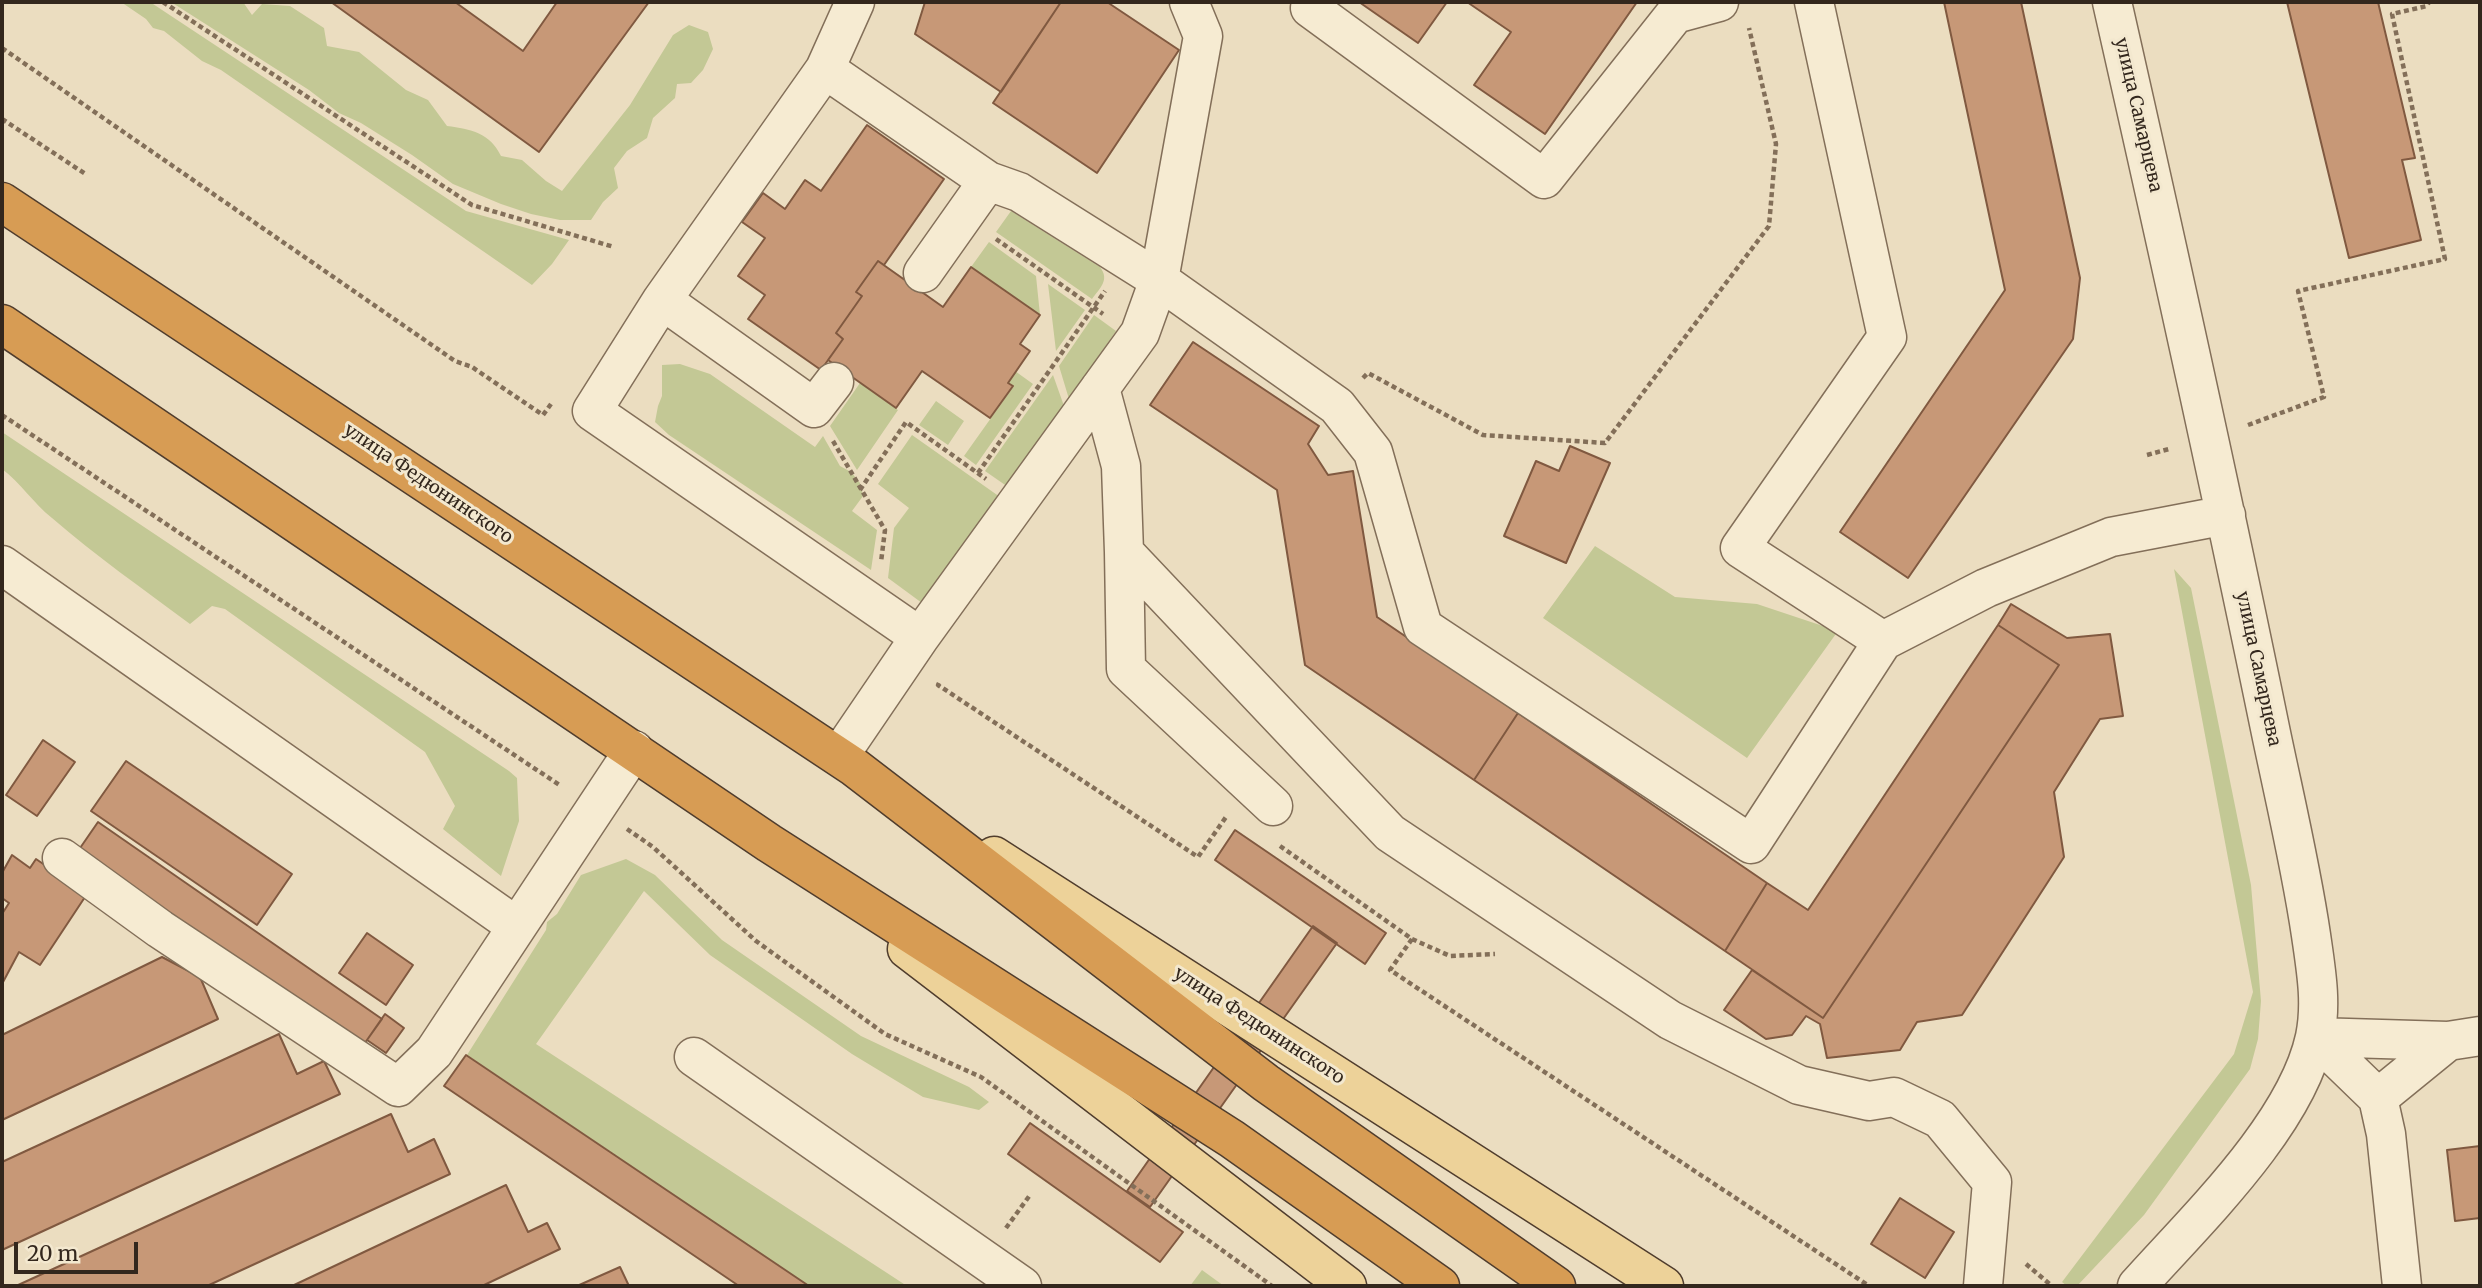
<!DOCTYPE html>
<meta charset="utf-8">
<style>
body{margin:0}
#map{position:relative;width:2482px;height:1288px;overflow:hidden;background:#ebddc0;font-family:Merriweather,serif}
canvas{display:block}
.frame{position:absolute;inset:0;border:4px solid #33271d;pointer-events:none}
.scale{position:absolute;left:14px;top:1242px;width:124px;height:32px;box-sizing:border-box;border:4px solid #33271d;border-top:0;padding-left:9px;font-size:21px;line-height:24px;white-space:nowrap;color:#33271d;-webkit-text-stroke:5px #f3e8cf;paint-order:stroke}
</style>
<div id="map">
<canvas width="2482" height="1288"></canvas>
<div class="frame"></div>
<div class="scale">20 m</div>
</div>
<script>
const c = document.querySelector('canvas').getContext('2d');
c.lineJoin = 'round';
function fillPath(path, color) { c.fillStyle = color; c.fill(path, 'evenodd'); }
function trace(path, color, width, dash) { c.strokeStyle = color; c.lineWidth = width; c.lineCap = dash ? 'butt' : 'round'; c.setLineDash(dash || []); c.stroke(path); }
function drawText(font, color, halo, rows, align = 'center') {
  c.font = font + ' Merriweather,serif'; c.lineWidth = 6; c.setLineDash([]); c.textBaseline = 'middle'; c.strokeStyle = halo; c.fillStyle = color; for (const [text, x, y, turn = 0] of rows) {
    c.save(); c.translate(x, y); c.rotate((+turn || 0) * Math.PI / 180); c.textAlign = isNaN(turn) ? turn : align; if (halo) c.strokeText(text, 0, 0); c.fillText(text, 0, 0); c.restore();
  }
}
fillPath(new Path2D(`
 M121,2H150L466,211L569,240L552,264L532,285L221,70L202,61L164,31L153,28L146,19Z
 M171,2H243L252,15L262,4L290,6L324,28L327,46L359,52L406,90L428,100L447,126C471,129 490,133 501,156L522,160L546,181L562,191L630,105L673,35L689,25L708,32L713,49L703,70L691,83L677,84L675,98L653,118L647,138L627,151L614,168L618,188L603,202L591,220H560L531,214L501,204L453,184L412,155L361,123L339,113L309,90Z
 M1011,211L1100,267C1110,280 1100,288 1092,299L996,232Z
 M989,242L1036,276L1040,315L971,267Z
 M1048,284L1085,310L1056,351Z
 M1094,315L1116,331L1069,399L1059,366Z
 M680,364L710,374L815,447L823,436L840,466L851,472L860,483L863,496L852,511L877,530L871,570L669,435L655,422L658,406L662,396V365Z
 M1015,371L1033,384L976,465L964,456L1013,387L1008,383Z
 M1053,375L1064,406L1008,487L985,471Z
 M860,383L898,410L857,470L830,426Z
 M936,401L964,421L948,445L919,425Z
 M2,432L509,771L517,778L519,821L501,876L443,829L455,806L425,752L225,609L212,606L190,624C143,589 96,556 52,518C33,503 21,483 2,469Z
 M912,435L1000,497L922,603L888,578L894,528L909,508L878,484Z
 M1595,546L1675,597L1757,604L1838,631L1747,758L1543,618Z
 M2174,569L2191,588L2251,885L2261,1001L2258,1039L2250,1069L2144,1215L2077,1286H2067L2062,1282L2234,1054L2253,992Z
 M626,859L655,875L722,940L861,1036L969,1087L989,1102L979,1110L923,1097L852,1054L710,955L644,891L536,1044L907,1286H809L467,1055L546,930L547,922L557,914L581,875Z
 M1202,1270L1224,1286H1190Z`), '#c3c895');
const building = new Path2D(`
 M331,2H455L523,51L557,2H649L539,152Z
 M925,2H1061L1001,92L915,34Z
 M1061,2H1107L1179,50L1097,173L993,103Z
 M1359,2H1447L1418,43Z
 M1467,2H1637L1545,134L1474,85L1511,32Z
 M1944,2H2021L2080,278L2073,339L1908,578L1840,532L2005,290Z
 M2287,2H2378L2415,158L2402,160L2421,240L2349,258Z
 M867,125L944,179L884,265L878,261L856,292L862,296L836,333L843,339L821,370L748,319L765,295L738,276L765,238L742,222L763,193L785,209L805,180L821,191Z
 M878,261L943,307L971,267L1040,315L1020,344L1030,351L1008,383L1013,386L990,418L922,371L896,408L828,360L843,339L836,333L862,296L856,292Z
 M1193,342L1319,426L1308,444L1328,475L1353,471L1377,617L1518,713L1474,780L1305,665L1277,490L1150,405Z
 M1570,446L1610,463L1566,563L1504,536L1536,461L1559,471Z
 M2011,604L2067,638L2110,634L2123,716L2100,719L2054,792L2064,857L1962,1015L1917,1022L1900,1050L1827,1058L1820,1024L1806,1016L1792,1035L1766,1039L1724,1010L1752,970L1823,1018L2059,665L1998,625Z
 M1998,625L2059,665L1823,1018L1725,951L1767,883L1808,910Z
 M1518,713L1767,883L1725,951L1474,780Z
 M43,740L75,762L37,816L6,795Z
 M126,761L292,874L257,925L91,811Z
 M98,822L382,1019L362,1047L78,851Z
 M1235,830L1386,933L1365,964L1215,860Z
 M12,855L30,868L36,859L87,894L40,965L19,952L2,984V914L9,903L2,898V873Z
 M1313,926L1337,943L1150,1207L1127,1191Z
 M367,933L413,965L386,1005L339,973Z
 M162,957L200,977L218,1019L2,1120V1035Z
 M385,1014L404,1028L386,1053L367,1040Z
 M279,1034L297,1074L324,1061L340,1094L2,1250V1162Z
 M466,1055L809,1286H739L444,1086Z
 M391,1114L408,1152L434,1139L450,1174L207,1286H16Z
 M1030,1123L1183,1232L1160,1262L1008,1154Z
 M2480,1146V1218L2455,1221L2447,1150Z
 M506,1185L528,1232L547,1223L560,1249L482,1286H292Z
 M1900,1198L1954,1232L1925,1278L1871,1244Z
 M620,1267L629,1286H577Z`);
fillPath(building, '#c79877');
trace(building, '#805940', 2);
const minor = new Path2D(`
 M1314,2L1310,8L1544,179L1675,14L1719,2
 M1814,2L1887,337L1740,548L1883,641
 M2112,2C2167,245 2221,489 2271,733C2285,800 2301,867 2311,935C2316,970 2322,1003 2315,1037C2296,1125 2196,1220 2137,1286
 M825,69L988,181L1019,192L1159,280L1337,406L1373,452L1423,627L1751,844L1883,641L1986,588L2111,537L2226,515
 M923,273L988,181
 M662,300L814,408L834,382
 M1100,388L1121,466L1124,552L1390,833L1670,1020L1799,1085L1869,1101L1894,1097L1940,1119L1992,1182L1983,1286
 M1124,552L1126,669L1273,806
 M2,565L516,926
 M920,637L1140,333L1159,280L1203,36L1189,2
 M839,756L920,637L592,411L662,300L825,69L855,2
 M62,858L160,929L398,1087L434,1052L634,750
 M2315,1037L2378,1098L2386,1134L2402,1286
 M2315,1037L2448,1041L2480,1036
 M694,1057L1022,1286
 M2378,1098L2448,1041`);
const major = new Path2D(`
 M994,856L1664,1286
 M907,949L1347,1286`);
const highway = new Path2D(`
 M2,202L854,767L1266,1083L1556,1286
 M2,324L769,843L1232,1139L1440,1286`);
trace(minor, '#836f59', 41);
trace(major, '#503d2d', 41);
trace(highway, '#503d2d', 41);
trace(new Path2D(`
 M163,2L472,205L614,247
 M2,48L455,361L472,367L543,415L551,404
 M2,119L87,175
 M996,239L1103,314
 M1363,378L1368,373L1483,435L1605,443L1769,226L1776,144L1749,28
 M2,415L561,786
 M2248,425L2324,397L2298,291L2445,259L2392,14L2427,6L2429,2
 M833,441L885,530L881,562
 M2147,455L2169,449
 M978,473L1105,291
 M860,490L906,422L986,479
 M939,683L938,685L1198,857L1226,817
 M627,829L653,847L756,941L885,1034L981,1077L1272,1286
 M1280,846L1412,939L1390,970L1869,1286
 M1412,939L1450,956L1495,954
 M1006,1228L1030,1195
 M2026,1264L2052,1286`), '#836f59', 4.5, [5, 3.5]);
trace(minor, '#f6ebd2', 38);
trace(major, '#edd299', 38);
trace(highway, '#d79c54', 38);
drawText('18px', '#33271d', '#f3e8cf', [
 ["улица Самарцева",2138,115,77],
 ["улица Федюнинского",428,484,34],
 ["улица Самарцева",2258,669,78],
 ["улица Федюнинского",1259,1026,33]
]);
</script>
